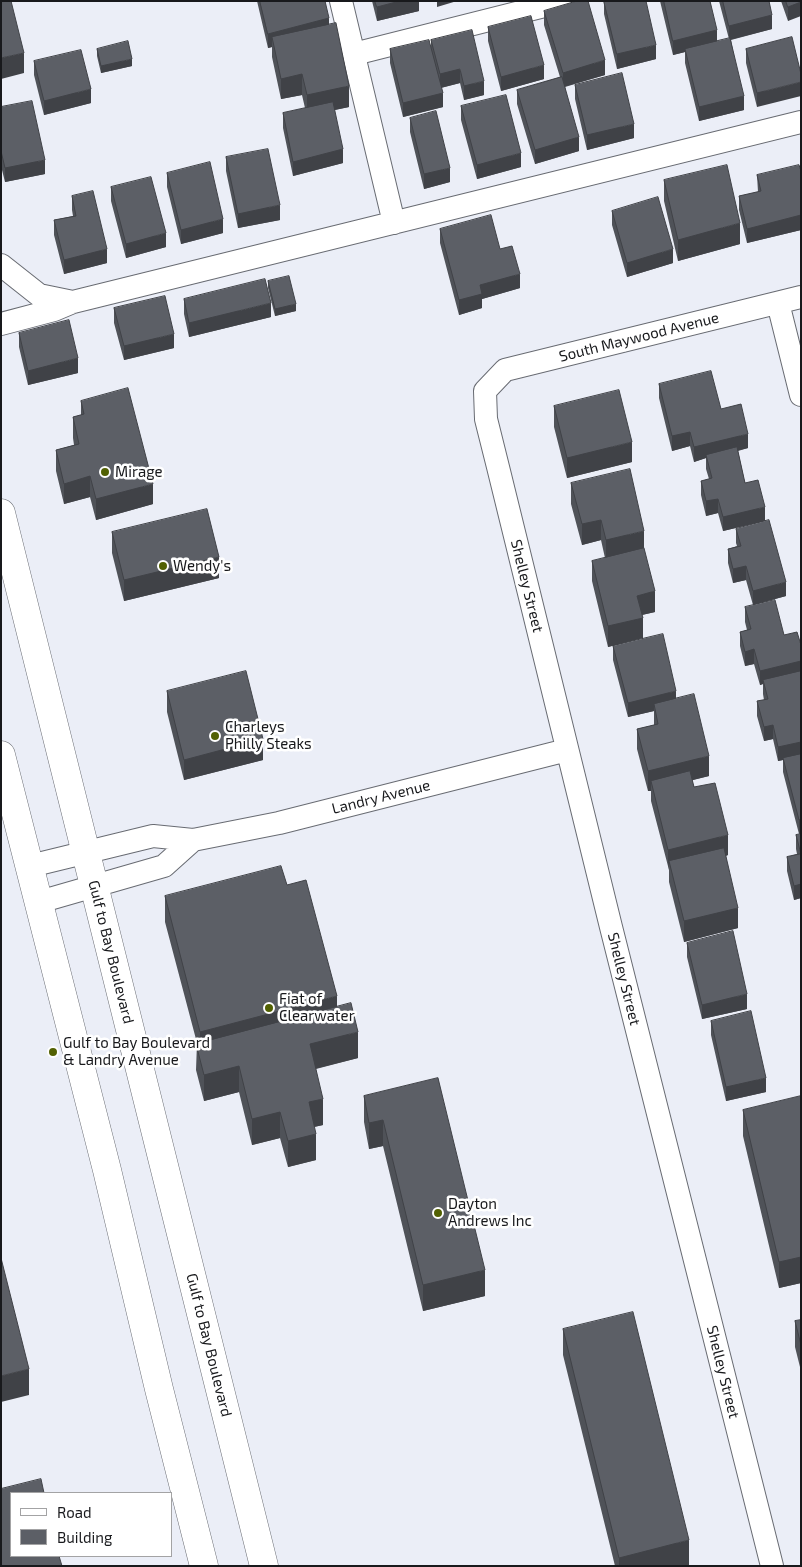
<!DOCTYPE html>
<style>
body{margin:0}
#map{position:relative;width:802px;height:1567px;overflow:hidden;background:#ebeef7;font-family:"Exo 2",sans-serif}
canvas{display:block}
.frame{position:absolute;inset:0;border:2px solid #18191c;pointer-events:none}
.legend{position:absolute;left:10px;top:1492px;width:162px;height:65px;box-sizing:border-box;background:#fff;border:1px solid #a3a3a4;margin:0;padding:6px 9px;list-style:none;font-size:15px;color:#18191c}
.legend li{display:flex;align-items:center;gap:10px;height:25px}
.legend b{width:25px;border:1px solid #a3a3a4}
</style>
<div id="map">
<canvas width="802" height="1567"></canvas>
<div class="frame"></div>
<ul class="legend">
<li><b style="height:6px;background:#fff"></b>Road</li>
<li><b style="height:14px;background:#5c5f66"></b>Building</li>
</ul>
</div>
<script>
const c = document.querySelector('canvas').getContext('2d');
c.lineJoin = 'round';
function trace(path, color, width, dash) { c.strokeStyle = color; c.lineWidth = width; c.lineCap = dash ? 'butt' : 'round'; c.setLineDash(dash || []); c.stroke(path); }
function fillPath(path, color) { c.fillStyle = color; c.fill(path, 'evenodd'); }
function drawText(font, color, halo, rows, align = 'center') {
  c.font = font + ' "Exo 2",sans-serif'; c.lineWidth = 5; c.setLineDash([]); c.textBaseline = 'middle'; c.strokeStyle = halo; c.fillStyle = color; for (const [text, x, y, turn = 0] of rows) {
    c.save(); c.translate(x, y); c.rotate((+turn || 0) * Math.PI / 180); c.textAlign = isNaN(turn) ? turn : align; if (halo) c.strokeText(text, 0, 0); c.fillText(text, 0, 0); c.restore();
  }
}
const minor = new Path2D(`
 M341,1L394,223
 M354,54L564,1
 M1,265L39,295L73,302
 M778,303L801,395
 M1,324L54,310L73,302L801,122
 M30,866L153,836L193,840L279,823L567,750
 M39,902L164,866L193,840
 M772,1566L611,927L498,467L486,419L485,391L505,370L801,297`);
const primary = new Path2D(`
 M1,513L264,1566
 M1,755L107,1170L159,1389L204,1566`);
trace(minor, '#686b72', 24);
trace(primary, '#686b72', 29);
trace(minor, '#fff', 22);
trace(primary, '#fff', 28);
fillPath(new Path2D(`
 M257,1H325L329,25L349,107L334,110L343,163L293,176L283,128V113L305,108L302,95L281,99L272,57V47L268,48Z
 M372,1H419V11L377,21Z
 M604,1L656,59L617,69L604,14Z
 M660,1H710L717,42L729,39L719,1H769L772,29L731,40L744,110L699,121L685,63V52L673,55Z
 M781,1H801L788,21Z
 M544,11L605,75L565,87L579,151L535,164L517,104V90L560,77L544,25Z
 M488,27L544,79L501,91L488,41Z
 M792,37L757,107L746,63V49Z
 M431,40L484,95L464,100L460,83L441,88L443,107L403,117L390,63V49L431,47Z
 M97,49L132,66L101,73L97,56Z
 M34,61L91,103L44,115L34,75Z
 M575,85L634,138L587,150L575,99Z
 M461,106L521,167L477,179L461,120Z
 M1,107L45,174L5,182L1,166Z
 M410,118L450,182L424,189L410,132Z
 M226,157L280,220L238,228L226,171Z
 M801,171V230L747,243L739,210V196L758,192L757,175Z
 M167,173L223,233L181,244L167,187Z
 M664,180L740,244L678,261L664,201Z
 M111,187L166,247L126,258L111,201Z
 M72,196L107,263L64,274L54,235V220L73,216L72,210Z
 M612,211L673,263L627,277L612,225Z
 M440,229L500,249L520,288L482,299V308L459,315L440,243Z
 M268,281L296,311L275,316L268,288Z
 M184,299L271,317L189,337L184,314Z
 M114,308L174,348L124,360L114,323Z
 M19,333L78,373L28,385L19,347Z
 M659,384L721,409L748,448L738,451L745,483L765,521L723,531L718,513L706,516L701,495V481L709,479L706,469V458L694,462L690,446L672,451L659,398Z
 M81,401L153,504L96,520L90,497L64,504L56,471V450L74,445L73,438V417L81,415Z
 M554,406L632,462L567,478L554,427Z
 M571,483L644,549L655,612L642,615L643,638L608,647L592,581V561L605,558L601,540L582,545L571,504Z
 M736,529L786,596L753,605L746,580L733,583L728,563V549L737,546L736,543Z
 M112,532L219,578L124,601L112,553Z
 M745,607L784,635L801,645V833L799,834L783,772V760L778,761L773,739L764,741L757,716V701L764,700L763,694V684L760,685L754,664L745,666L740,646V632L747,630L745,622Z
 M613,646L676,698L709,776L692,780L694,787L728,855L726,856L738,928L684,942L669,882V870L651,801V791H648L637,749V729L654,725V711L628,717L613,660Z
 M167,691L263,760L184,780L167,712Z
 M801,834V898L794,900L787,871V857L797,854L796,849V835Z
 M165,896L337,1006L358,1058L316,1069L323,1125L314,1127L316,1160L288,1167L280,1138L252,1145L239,1092L204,1101L196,1070L197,1043L165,922Z
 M687,943L747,1009L702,1019L687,957Z
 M711,1021L766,1092L726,1101L711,1035Z
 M438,1078L485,1296L423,1311L383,1146L369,1149L364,1122V1096Z
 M801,1096V1283L779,1288L743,1136V1110Z
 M801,1320V1371L795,1347V1321Z
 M563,1329L689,1566H615L563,1355Z`), '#4f5258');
fillPath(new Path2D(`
 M400,1H419V11L377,21V7Z
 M437,1H457L437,7Z
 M801,2V16L788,21V7Z
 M772,15V29L729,40V26Z
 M329,18V33L272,37V47L268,48V34Z
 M717,30V45L685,49V52L673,55V41Z
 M656,45V59L617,69V54Z
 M24,53V73L1,79V58Z
 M132,59V66L101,73V66Z
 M605,60V75L563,87V73Z
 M544,65V79L501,91V77Z
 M460,69V83L440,88V74Z
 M302,74V95L281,99V79Z
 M484,81V95L464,100V86Z
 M801,82V96L757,107V93Z
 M349,86V107L307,116V95Z
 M91,89V103L44,115V101Z
 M443,93V107L403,117V103Z
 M744,96V110L699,121V107Z
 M634,124V138L587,150V135Z
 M579,137V151L535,164V150Z
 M343,149V163L293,176V162Z
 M521,153V167L477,179V165Z
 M45,160V174L5,182V168Z
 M450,168V182L424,189V174Z
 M280,205V220L238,228V214Z
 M801,215V230L747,243V229Z
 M223,219V233L181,244V230Z
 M740,223V244L678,261V240Z
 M166,233V247L126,258V244Z
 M107,249V263L64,274V260Z
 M673,249V263L627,277V263Z
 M520,274V288L482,299V308L459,315V300L480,285Z
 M271,303V317L189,337V323Z
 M296,304V311L275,316V309Z
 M174,334V348L124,360V346Z
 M78,358V373L28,385V371Z
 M690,432V446L672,451V436Z
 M748,434V448L707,458L706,455V458L694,462V447Z
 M632,442V462L567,478V458Z
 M90,476V497L64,504V484Z
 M153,484V504L96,520V499Z
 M718,499V513L706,516V501Z
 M765,507V521L723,531V517Z
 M601,520V540L582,545V524Z
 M644,531V552L606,561V540Z
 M219,557V578L124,601V580Z
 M746,566V580L733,583V569Z
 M786,582V596L753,605V591Z
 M655,591V612L637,616V596Z
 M643,618V638L608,647V626Z
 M754,649V664L745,666V652Z
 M801,661V675L763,680V684L760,685V671Z
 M676,691V705L654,704V711L628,717V703Z
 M773,725V739L764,741V727Z
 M263,739V760L184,780V760Z
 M801,742V756L783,758V760L778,761V747Z
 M709,756V776L654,790L651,781V791H648V771Z
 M801,819V833L799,834V820Z
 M728,835V855L671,869L669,861L668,870V850Z
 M801,884V898L794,900V886Z
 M738,908V928L684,942V921Z
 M747,994V1009L702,1019V1005Z
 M337,996V1022L200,1058V1032Z
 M358,1032V1058L310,1070V1044Z
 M239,1066V1092L204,1101V1075Z
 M766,1078V1092L726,1101V1087Z
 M323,1099V1125L309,1128V1102Z
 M280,1112V1138L252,1145V1119Z
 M383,1120V1146L369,1149V1123Z
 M316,1134V1160L288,1167V1141Z
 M801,1257V1283L779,1288V1262Z
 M485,1270V1296L423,1311V1285Z
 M29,1369V1395L1,1402V1376Z
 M689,1540V1566H619V1558Z`), '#404247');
const building = new Path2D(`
 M1,1H11L24,53L1,58Z
 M260,1H325L329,18L268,34Z
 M375,1H400L377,7Z
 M577,1H588L605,60L563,73L544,11Z
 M604,1H646L656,45L617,54Z
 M664,1H710L717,30L673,41Z
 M723,1H769L772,15L729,26Z
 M786,1H801V2L788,7Z
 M531,16L544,65L501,77L488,27Z
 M336,23L349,86L307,95L302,74L281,79L272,37Z
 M472,30L484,81L464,86L460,69L440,74L431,40Z
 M792,37L801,74V82L757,93L746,49Z
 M730,38L744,96L699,107L685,49Z
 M429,40L443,93L403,103L390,49Z
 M128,41L132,59L101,66L97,49Z
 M81,50L91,89L44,101L34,61Z
 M622,73L634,124L587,135L575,85Z
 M562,77L579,137L535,150L517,90Z
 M506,95L521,153L477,165L461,106Z
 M32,101L45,160L5,168L1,151V107Z
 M333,102L343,149L293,162L283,113Z
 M436,111L450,168L424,174L410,118Z
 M268,149L280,205L238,214L226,157Z
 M210,162L223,219L181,230L167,173Z
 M727,165L740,223L678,240L664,180Z
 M799,165L801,171V215L747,229L739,196L761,191L757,175Z
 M151,177L166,233L126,244L111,187Z
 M93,191L107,249L64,260L54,220L76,216L72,196Z
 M658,197L673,249L627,263L612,211Z
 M491,215L500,249L512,246L520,274L480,285L482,294L459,300L440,229Z
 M289,276L296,304L275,309L268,281Z
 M265,279L271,303L189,323L184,299Z
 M165,296L174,334L124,346L114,308Z
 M69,320L78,358L28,371L19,333Z
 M711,371L721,409L741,404L748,434L694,447L690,432L672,436L659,384Z
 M128,388L153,484L96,499L90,476L64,484L56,450L79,444L73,417L84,414L81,401Z
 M619,390L632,442L567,458L554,406Z
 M737,447L745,483L758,480L765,507L723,517L718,499L706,501L701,481L712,478L706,455Z
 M630,469L644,531L606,540L601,520L582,524L571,483Z
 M207,509L219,557L124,580L112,532Z
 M769,520L786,582L753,591L746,566L733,569L728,549L741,546L736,529Z
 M644,548L655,591L637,596L643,618L608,626L592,561Z
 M775,600L784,635L797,632L801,645V661L760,671L754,649L745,652L740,632L751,629L745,607Z
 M663,634L676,691L628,703L613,646Z
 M246,671L263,739L184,760L167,691Z
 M801,671V742L778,747L773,725L764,727L757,701L768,699L763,680Z
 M694,694L709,756L648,771L637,729L658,724L654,704Z
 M801,754V819L799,820L783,758Z
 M690,771L694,787L715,783L728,835L668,850L651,781Z
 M801,834V854L796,835Z
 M724,848L738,908L684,921L669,861Z
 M801,854V884L794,886L787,857Z
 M281,866L287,885L306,880L337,996L200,1032L165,896Z
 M733,931L747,994L702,1005L687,943Z
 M351,1003L358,1032L310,1044L323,1099L309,1102L316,1134L288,1141L280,1112L252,1119L239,1066L204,1075L196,1044Z
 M751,1011L766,1078L726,1087L711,1021Z
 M438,1078L485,1270L423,1285L383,1120L369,1123L364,1096Z
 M801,1096V1257L779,1262L743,1110Z
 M1,1258L29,1369L1,1376Z
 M633,1312L689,1540L619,1558L563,1329Z
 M801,1320V1345L795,1321Z
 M41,1479L44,1493H11V1556H59L62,1566H1V1489Z`);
fillPath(building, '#5c5f66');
trace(building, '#404247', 1);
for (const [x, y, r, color] of [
 [105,472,5,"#526103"],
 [163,566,5,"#526103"],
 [215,736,5,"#526103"],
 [269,1008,5,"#526103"],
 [53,1052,5,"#526103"],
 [438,1213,5,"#526103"]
]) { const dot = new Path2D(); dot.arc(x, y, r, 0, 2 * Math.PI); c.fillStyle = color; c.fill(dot); trace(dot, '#fff', 2); }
drawText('15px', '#18191c', '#fff', [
 ["South Maywood Avenue",639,337,-14],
 ["Shelley Street",527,586,76],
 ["Landry Avenue",381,797,-14],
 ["Gulf to Bay Boulevard",111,952,76],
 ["Shelley Street",624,979,76],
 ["Gulf to Bay Boulevard",209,1345,76],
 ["Shelley Street",723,1372,76]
]);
drawText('15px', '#18191c', '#fff', [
 ["Mirage",115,472],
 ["Wendy's",173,566],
 ["Charleys",225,727],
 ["Philly Steaks",225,744],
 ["Fiat of",279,999],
 ["Clearwater",279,1016],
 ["Gulf to Bay Boulevard",63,1043],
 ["& Landry Avenue",63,1060],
 ["Dayton",448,1204],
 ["Andrews Inc",448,1221]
], 'left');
</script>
